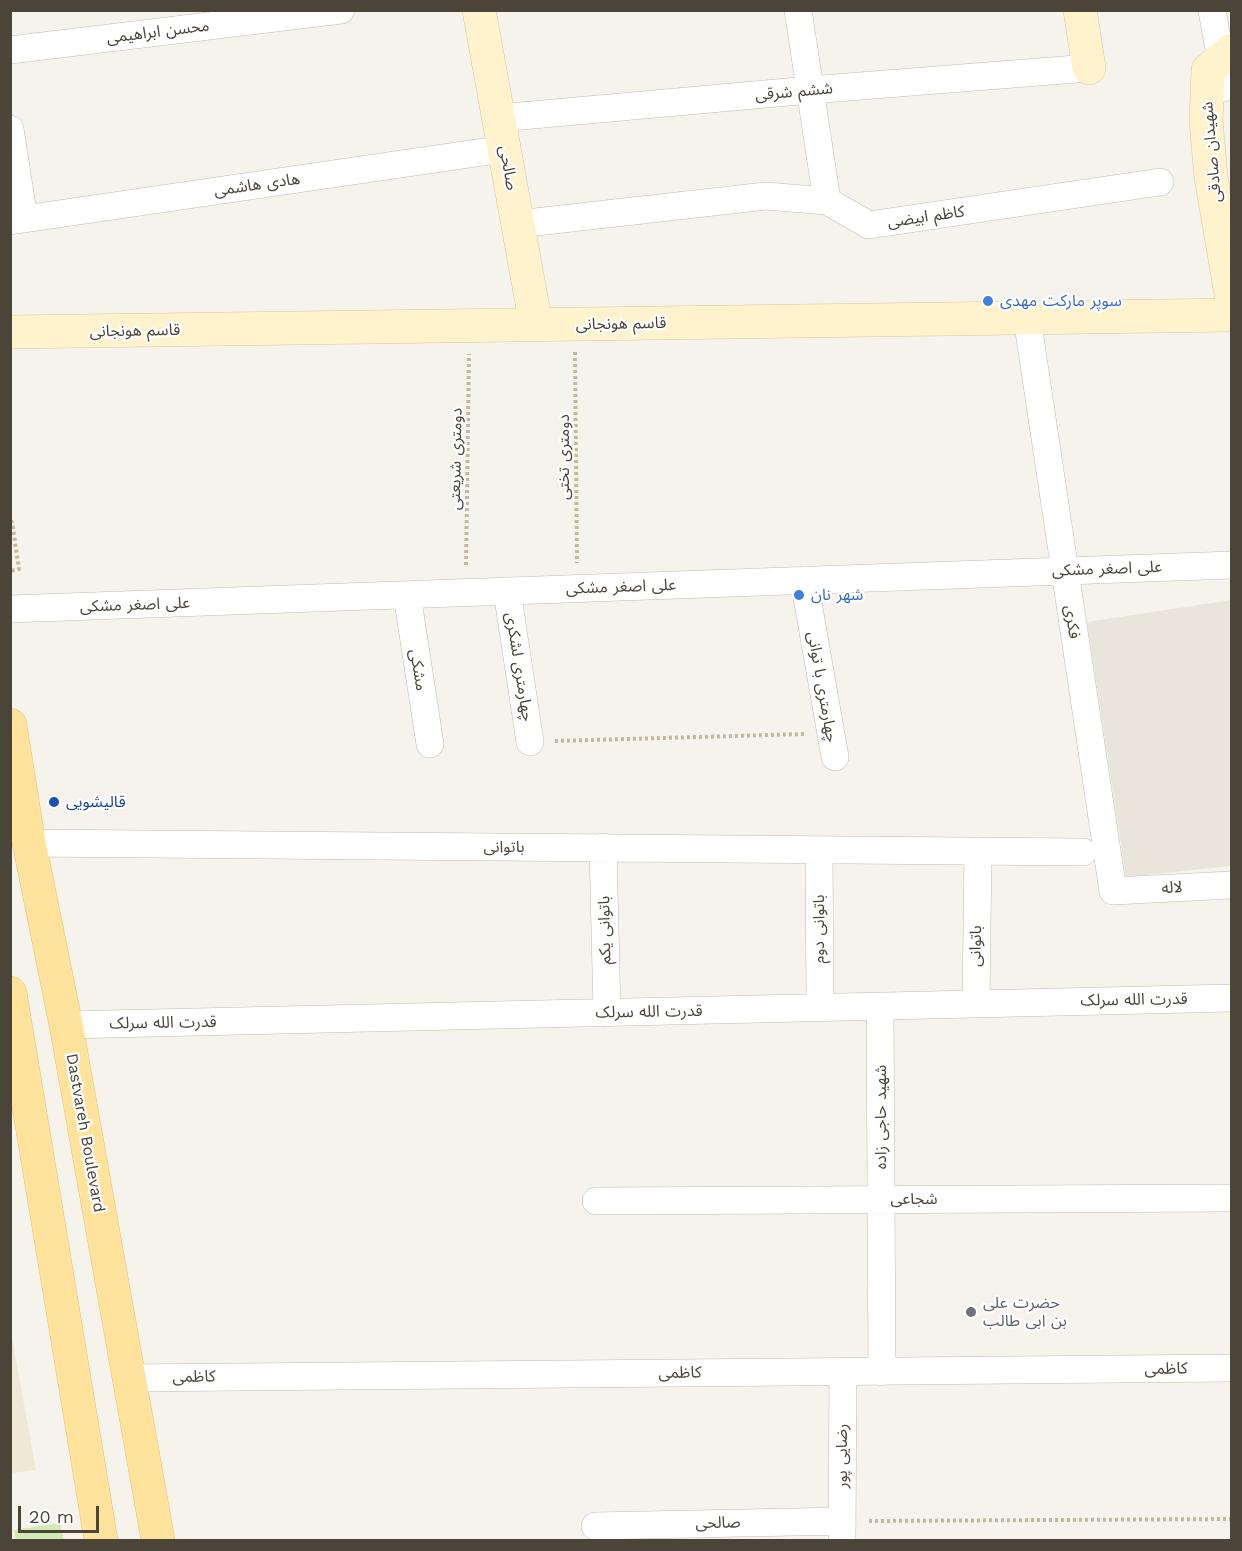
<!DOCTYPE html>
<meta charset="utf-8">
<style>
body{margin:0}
#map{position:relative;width:1242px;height:1551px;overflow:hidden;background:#f6f3ec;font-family:"Work Sans",sans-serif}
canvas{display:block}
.frame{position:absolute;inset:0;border:12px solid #4b4439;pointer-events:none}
.scale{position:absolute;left:18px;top:1506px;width:81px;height:27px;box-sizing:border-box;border:3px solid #4b4439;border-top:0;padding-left:8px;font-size:18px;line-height:21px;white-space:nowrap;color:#4b4439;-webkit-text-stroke:4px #fff;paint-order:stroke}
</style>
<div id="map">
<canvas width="1242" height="1551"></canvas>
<div class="frame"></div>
<div class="scale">20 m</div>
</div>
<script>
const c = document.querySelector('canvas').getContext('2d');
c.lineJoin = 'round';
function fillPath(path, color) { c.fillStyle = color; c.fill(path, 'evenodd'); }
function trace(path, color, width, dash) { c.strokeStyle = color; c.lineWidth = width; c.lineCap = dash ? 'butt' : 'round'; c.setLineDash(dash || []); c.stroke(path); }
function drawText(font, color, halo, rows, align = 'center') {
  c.font = font + ' "Work Sans","Noto Sans Arabic",sans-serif'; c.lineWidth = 4.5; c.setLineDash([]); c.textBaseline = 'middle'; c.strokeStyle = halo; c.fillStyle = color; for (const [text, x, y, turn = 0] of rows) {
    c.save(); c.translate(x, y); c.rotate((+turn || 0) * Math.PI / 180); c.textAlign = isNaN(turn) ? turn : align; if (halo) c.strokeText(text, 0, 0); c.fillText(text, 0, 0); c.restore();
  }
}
fillPath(new Path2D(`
 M1231,600V866L1126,877L1087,622Z`), '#eae5da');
fillPath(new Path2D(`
 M11,1332L36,1470L11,1473H10Z`), '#efe8d6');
fillPath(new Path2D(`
 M60,1523L64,1540H16L14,1530Z`), '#d2eab5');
const street = new Path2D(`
 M798,10L827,201
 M1212,10L1221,60
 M10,50L341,10
 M1207,91L1232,86
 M499,118L810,90L1089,68
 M10,129L24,219
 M10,221L504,149
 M518,224L766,196L827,201L869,225L1160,182
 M1027,318L1113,891L1232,885
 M804,580L835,757
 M507,591L530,742
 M407,595L430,744
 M10,609L1232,565
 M29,843L1083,852
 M603,847L607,1013
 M819,850L820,1008
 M976,1004L978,851
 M880,1006L882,1372
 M66,1025L1232,998
 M596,1201L1232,1198
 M128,1378L1232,1368
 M595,1526L842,1521
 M842,1540L843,1372`);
const secondary = new Path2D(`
 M479,10L536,325
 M1080,10L1089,68
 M1232,50L1208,70L1206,121L1211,177L1232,300
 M10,332L1232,315`);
const primary = new Path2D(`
 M10,725L29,843L66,1025L158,1540
 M10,993L101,1540`);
trace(street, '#c2bbae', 28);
trace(secondary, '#d6c79b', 34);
trace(primary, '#e6c16a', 34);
trace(new Path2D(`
 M575,352L577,563
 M10,522H12L19,569L10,571
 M466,565L469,354
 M555,741L805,734
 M869,1521L1232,1519`), '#c4b79f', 4, [3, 3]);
trace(street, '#fff', 27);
trace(secondary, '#fff3cd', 33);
trace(primary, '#ffe39c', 33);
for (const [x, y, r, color] of [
 [988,301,6,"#3f7fe0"],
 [799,595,6,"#3f7fe0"],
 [54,802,6,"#1a4fb4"],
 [971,1312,6,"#6b7280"]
]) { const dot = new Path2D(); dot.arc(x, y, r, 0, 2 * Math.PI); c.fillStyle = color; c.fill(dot); trace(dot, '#fff', 2); }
drawText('16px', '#4b4439', '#fff', [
 ["محسن ابراهیمی",158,32,-7],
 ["ششم شرقی",794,92,-5],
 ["شهیدان صادقی",1212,152,-95],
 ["صالحی",508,168,80],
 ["هادی هاشمی",257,185,-8],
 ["کاظم ابیضی",926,217,-8],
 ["قاسم هونجانی",621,324,-1],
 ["قاسم هونجانی",135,331,-1],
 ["دومتری تختی",564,457,-90],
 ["دومتری شریعتی",456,459,-89],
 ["علی اصغر مشکی",1107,569,-2],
 ["علی اصغر مشکی",621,587,-2],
 ["علی اصغر مشکی",135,605,-2],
 ["فکری",1072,622,82],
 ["چهارمتری لشکری",519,667,81],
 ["مشکی",418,670,81],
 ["چهارمتری با توانی",822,687,80],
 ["باتوانی",504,847],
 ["لاله",1172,888,-3],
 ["باتوانی دوم",819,929,-90],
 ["باتوانی یکم",605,930,-91],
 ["باتوانی",976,946,-89],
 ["قدرت الله سرلک",1134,1000,-1],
 ["قدرت الله سرلک",649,1012,-1],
 ["قدرت الله سرلک",163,1023,-1],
 ["شهید حاجی زاده",881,1117,-90],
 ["Dastvareh Boulevard",85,1133,80],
 ["شجاعی",914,1199],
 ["کاظمی",1166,1369,-1],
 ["کاظمی",680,1373,-1],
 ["کاظمی",194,1377,-1],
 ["رضایی پور",842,1456,-90],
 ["صالحی",718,1523,-1]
]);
drawText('16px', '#366cbe', '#fff', [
 ["سوپر مارکت مهدی",1000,301],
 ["شهر نان",811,595]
], 'left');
drawText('16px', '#164399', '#fff', [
 ["قالیشویی",66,802]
], 'left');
drawText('16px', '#5b616d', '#fff', [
 ["حضرت علی",983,1303],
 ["بن ابی طالب",983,1321]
], 'left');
</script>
